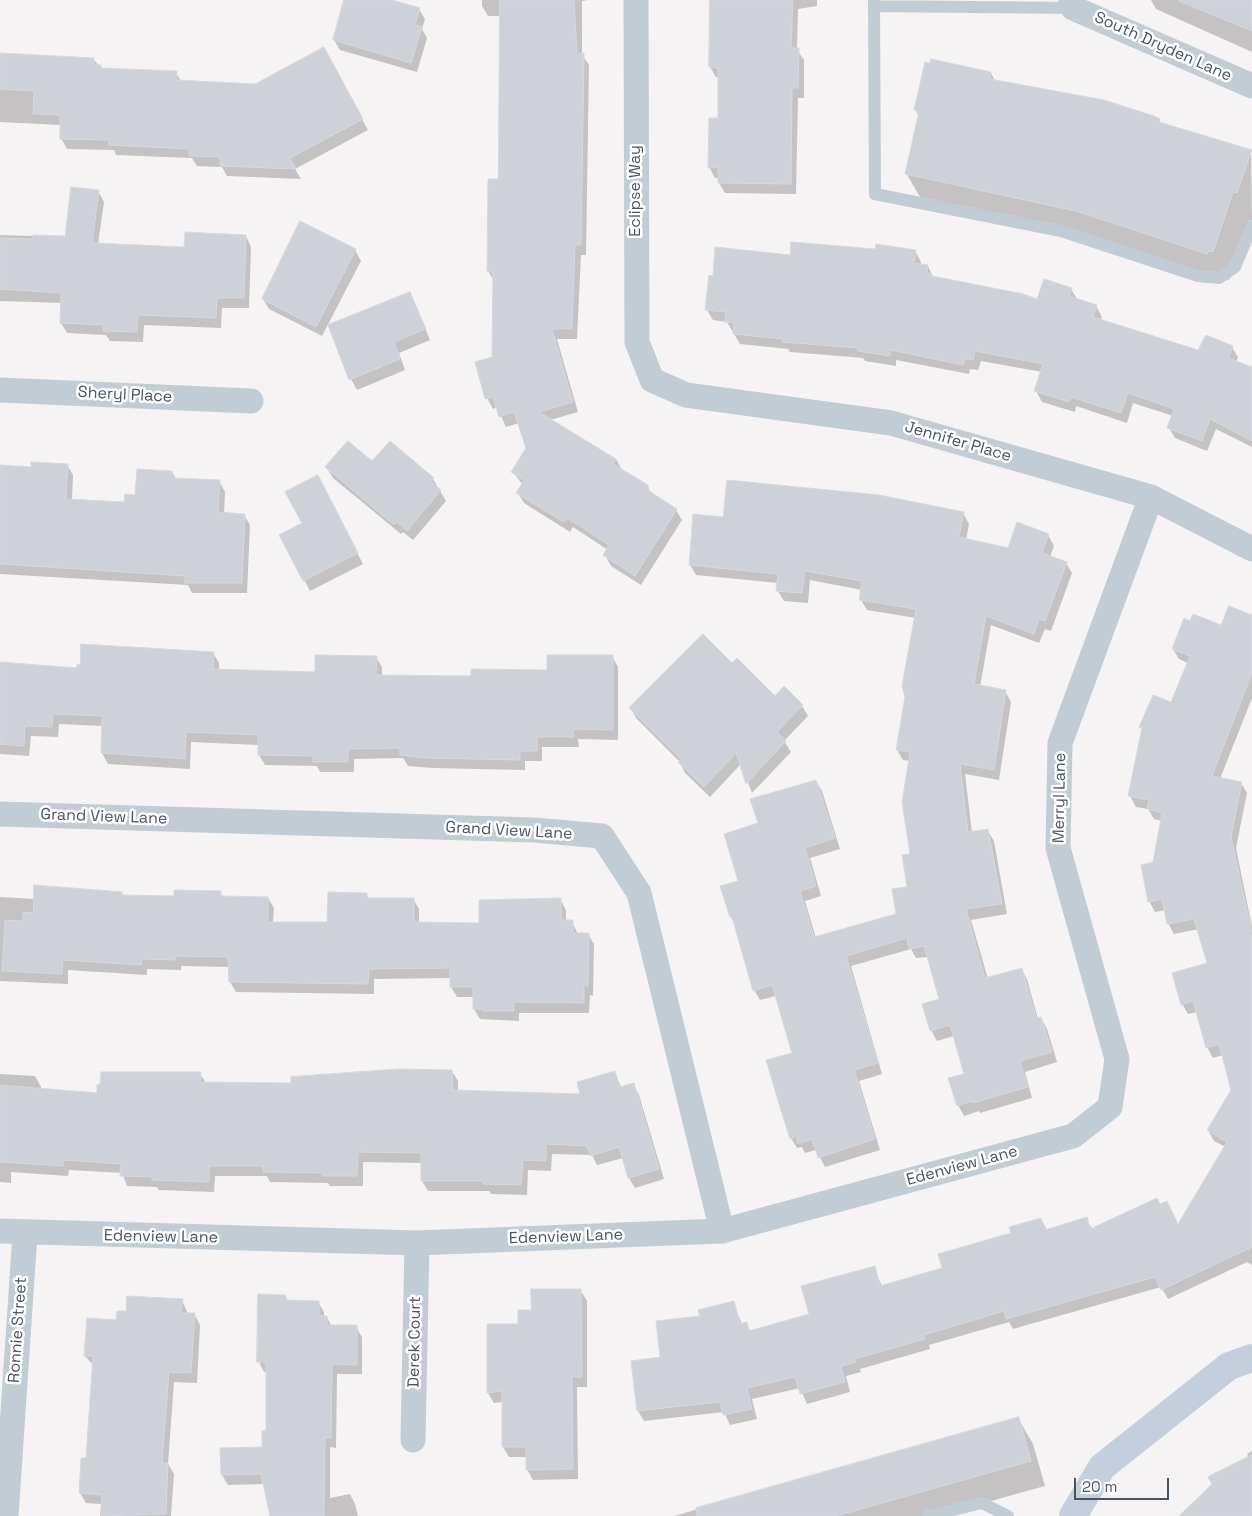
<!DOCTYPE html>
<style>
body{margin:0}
#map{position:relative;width:1252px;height:1516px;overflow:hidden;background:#f5f3f3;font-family:"Space Grotesk",sans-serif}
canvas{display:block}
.scale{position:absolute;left:1074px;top:1478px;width:95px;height:22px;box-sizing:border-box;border:2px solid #485463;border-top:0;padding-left:6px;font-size:15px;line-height:18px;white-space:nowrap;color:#485463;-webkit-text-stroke:4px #fff;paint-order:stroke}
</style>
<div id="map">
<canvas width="1252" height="1516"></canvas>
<div class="scale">20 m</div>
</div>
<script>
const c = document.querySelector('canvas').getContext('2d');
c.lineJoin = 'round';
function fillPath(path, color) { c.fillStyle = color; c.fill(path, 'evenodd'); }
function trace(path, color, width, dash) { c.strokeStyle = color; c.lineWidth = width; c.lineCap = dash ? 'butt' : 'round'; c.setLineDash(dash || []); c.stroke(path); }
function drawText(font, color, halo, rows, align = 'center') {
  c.font = font + ' "Space Grotesk",sans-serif'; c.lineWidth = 5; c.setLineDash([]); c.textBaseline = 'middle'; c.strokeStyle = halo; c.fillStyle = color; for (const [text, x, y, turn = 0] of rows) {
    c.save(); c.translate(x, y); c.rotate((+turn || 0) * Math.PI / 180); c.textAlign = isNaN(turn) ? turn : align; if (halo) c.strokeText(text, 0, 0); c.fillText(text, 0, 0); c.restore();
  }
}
fillPath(new Path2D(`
 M345,0H391L419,9L425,19L422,29L427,38L417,72L340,50L334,40Z
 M482,0H588L582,1V55L589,65L586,255H581L577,339H557L578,412L550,420L616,459L622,470L647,486L651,493L676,510L682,520L641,585L611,566L605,555L608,550L573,527L570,532L524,503L518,493L523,485L513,472L528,449L519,423L506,427L497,407L493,409L487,398L494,358V281L488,271L499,181L501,16H488L482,6Z
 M711,0H817V6L798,9L797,50L804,60V98H798L796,194L725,193L719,183V178H715L709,167L719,119V78L716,77L710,67Z
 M1151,0H1252V52L1156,9Z
 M0,53L93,59L103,70L176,73L181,81L256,85L329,59L368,130L295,169L301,179L227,176L222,167L197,166L192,158L116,155L114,150L67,149L61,138V125L0,122Z
 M991,73L995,81L1159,120L1161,124L1251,151L1252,221L1249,220L1229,280L1094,239L923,202L906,173L919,117L916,110Z
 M98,191L104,202L98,244L185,248L246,236L251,247L249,308H222L221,328L144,325L143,342L110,341L106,335L67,333L61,323L62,303L0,301V235L66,237Z
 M355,250L361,261L322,336L269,309L263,299Z
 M876,250L915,251L921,262L920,265L928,266L933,277L1038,300L1071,289L1077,299L1096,306L1102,317L1100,321L1198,352L1232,347L1238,357L1236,363L1252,371V447L1216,429L1207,451L1175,438L1169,428L1173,416L1133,403L1127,423L1076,406L1075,412L1042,402L1036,391L1042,372L981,361L978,370L970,369L969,374L896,360V366L865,361L863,358L790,352L788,349L740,344L727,322L713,320L707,310L714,277L791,256Z
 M410,293L430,340L399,353L405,370L357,390L351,379Z
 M372,463L433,479L446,501L413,540L403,532L401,534L333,478L327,468Z
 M67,465L73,475L72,500L125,503L172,472L176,479L219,481L225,492L224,514L244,515L250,525L247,593H192L188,585L0,574V467L32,468Z
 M323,487L363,564L310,591L281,536L303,524Z
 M963,513L969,524L966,540L1008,549L1048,535L1054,546L1050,557L1066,563L1072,573L1051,631L1045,629L1039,643L991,625L980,687L1005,691L1011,702L999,780L965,774L972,833L988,831L994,841L1007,914L971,920L988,979L1021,969L1027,979L1038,1019L1041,1018L1047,1029L1057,1062L1025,1072L1032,1098L980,1113L979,1111L964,1116L958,1105L966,1075L954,1036L937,1041L931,1030L941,1000L928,957L916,958L911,949L851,966L882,1074L859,1081L880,1150L825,1167L816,1150L805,1153L802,1147L797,1148L791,1138L793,1053L776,996L760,1000L754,990L736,926L731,917L739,881L759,824L816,781L822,791L840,849L810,858L821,896L805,901L816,938L898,915L909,888L911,855L910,761L903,760L897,750L907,697L916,618L867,610L861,600L862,590L810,580L808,603L784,601L778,591V583L696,575L690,565L724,518Z
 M1252,616V698L1220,779L1241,783L1247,793L1236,848L1252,927V1077L1223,1055L1213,1058L1207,1047L1197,1012L1188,1014L1182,1004L1209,964L1199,929L1174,934L1168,923L1166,910L1155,912L1149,901L1162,821L1154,819L1148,809L1136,807L1130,796L1143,730L1141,727L1172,704L1188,663L1179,659L1173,649L1222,627Z
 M213,653L219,663V670L316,673L376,657L382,667V676L472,677L548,671L612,656L618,667V740L578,739L579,747H542V761H525V770L432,768L408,766L403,758L354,759V772H320L317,766L265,765L259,755V745L191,742L190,769L108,764L102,753L103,726L59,724L58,737L31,736L29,756L0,754V664L78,669Z
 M732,665L775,697L802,706L808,716L784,741L791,752L752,793L741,764L710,797L685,773L680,762L637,719L631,709Z
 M220,893L223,897L268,898L274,908L273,923H328L366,894L369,899H413L419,909V923L481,924L560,899L566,910V921L572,922L578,934H588L594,944L593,996L590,995L589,1013H519V1021L480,1019L474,1009V997H457L451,987V978L374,979V994L236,992L230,982L229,967L181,966V970L147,969V975L68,970V984L0,981V897L35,899L121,894L123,897L175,898Z
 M452,1071L458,1081V1092L582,1095L614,1072L622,1088L633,1085L639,1095L664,1179L635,1188L629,1178L623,1158L597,1165L592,1155L552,1154L551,1171L528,1170L527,1195L491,1194L489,1191H428L422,1181V1163L363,1162V1186H330L328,1183L270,1182L267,1176H215L214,1192L159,1190L157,1187L127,1186L122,1173L69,1170L68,1176L11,1172V1183L0,1182V1074L35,1076L41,1087V1091L98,1095L200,1074L206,1083L292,1084Z
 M1252,1090V1265L1247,1262L1168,1299L1161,1287L1013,1329L1009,1322L929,1345L930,1349L860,1369L861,1372L846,1376L850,1392L807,1404L800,1388L752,1399L757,1419L730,1425L724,1412L644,1421L638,1411L661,1358L701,1317L733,1303L742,1324L746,1323L751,1332L811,1315L874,1268L882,1286L943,1269L1041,1219L1047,1230L1086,1219L1093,1230L1178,1226L1226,1147L1214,1141L1208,1130Z
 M581,1291L587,1301V1387H577L578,1479L533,1480L527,1469V1457H509L503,1447V1402L494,1403L488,1393V1325L519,1326L532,1312Z
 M285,1296L288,1301L318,1302L324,1312V1317H327L332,1327H356L362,1337V1374H337L336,1448L330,1447V1498L350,1494L355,1504L358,1516H271L264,1484L228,1485L222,1475L263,1448L267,1432V1372H264L259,1362Z
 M182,1300L188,1314H194L200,1325L197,1383L174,1382L168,1464L174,1474L171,1516H100L101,1504L86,1503L80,1493L87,1460L94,1366L85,1356L127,1313Z
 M1018,1418L1033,1444L1045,1486L951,1512L952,1516H674Z
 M1252,1451V1516H1181L1249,1458L1247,1454Z`), '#0003');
const building = new Path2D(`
 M344,0H392L420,8L415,25L422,27L411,63L333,40Z
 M500,0H574L577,54L584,53L581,245H575L572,329H552L573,402L539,412L616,459L613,464L648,485L649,491L677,509L635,576L603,555L609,545L567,518L564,522L516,493L524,480L511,472L526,448L514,412L499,417L493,397L485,399L475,362L492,357L493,272L487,271L488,179H498Z
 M710,0H793L791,48H799L798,88H792L791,184L718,183V167L708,168L709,118H718V68L709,67Z
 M1179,0H1252V31L1179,1Z
 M324,47L363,119L290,158L296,169L220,166V157L189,156L190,149L109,145V140L60,139V115L33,114L34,91L0,89V53L94,58V65H101V68L177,71L176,80L255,84Z
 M931,59L991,72L990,79L1104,100L1154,116L1160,119L1159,122L1252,150L1237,193L1233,192L1213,252L1208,251L1207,254L1076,211L905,174L919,111L914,110L925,62L930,63Z
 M71,187L99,190L92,243L184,247L185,232L246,235L244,298H217L216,318L138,315L137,332L103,331V325L60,323L61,293L0,289V238L33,239V235L65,236Z
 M300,221L356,249L316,327L262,299Z
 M791,242L875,249L876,244L916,250L914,263L928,265L927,273L932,274V276L1023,294L1037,299L1044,279L1072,288L1069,296L1097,305L1093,317L1198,350L1206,335L1233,346L1228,358L1252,367V441L1210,419L1202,441L1167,428L1174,409L1128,393L1121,413L1071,397L1069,402L1034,391L1043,364L975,351L973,360L965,359L963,365L891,350L890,356L858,351V348L783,342V339L733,334L734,323L725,322L726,312L705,310L709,275L713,276L715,247L790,255Z
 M410,292L426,329L394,342L400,359L349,380L328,325Z
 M348,441L372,461L390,441L434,478L431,482L441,490L407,531L397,522L394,525L325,467Z
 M31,462L68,464L66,499L124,502L125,494L135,495L137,469L172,471V478L220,480L218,512L245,514L242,583H185V576L0,564V465L31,467Z
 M318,475L358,553L303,581L279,535L302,523L285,492Z
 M727,480L879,495L964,512L959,537L1008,548L1017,522L1049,534L1042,553L1067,562L1045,621L1039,619L1034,634L986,616L974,684L1006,690L994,770L960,764L968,832L988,829L1002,904L966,909L985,978L1022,968L1036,1018L1041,1017L1052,1052L1020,1061L1028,1087L973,1103L972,1101L957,1106L948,1078L964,1074L950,1025L930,1031L922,1004L939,999L924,946L909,949L907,938L846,956L878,1063L854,1070L875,1139L818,1158L812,1139L798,1144L796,1136L790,1139L780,1107L766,1060L792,1053L772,985L753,991L732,917H730L720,886L738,881L724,834L758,823L750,799L816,780L835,838L805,848L816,886L800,891L814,937L896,914L892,889L907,887L902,855L910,854L902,802L910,752L896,750L905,697L902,686L916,609L859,600L862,581L805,571L802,593L776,591L778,574L689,565L693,514L723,517Z
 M1229,606L1252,615V673L1212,776L1242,782L1231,837L1252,934V1247L1161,1290L1155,1277L1006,1319L1004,1311L924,1335L925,1339L855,1359L856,1362L841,1366L845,1382L800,1394L795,1377L747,1388L752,1409L723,1415L720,1402L637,1411L631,1361L660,1357L656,1321L700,1316L698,1310L734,1301L740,1324L747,1322L749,1331L809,1314L801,1286L875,1266L880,1286L942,1268L938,1254L1011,1233L1009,1227L1041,1218L1045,1230L1087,1217L1090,1229L1157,1198L1160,1204L1167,1201L1178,1224L1227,1142L1207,1130L1231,1090L1219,1044L1206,1048L1193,1001L1181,1005L1172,973L1207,963L1194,919L1167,924L1162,899L1148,902L1141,865L1153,862L1162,813L1147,809L1149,800L1128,796L1142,728L1139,727L1153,695L1171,702L1190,656L1172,649L1184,618L1190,621L1193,614L1221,625Z
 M703,634L732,663L737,658L775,696L784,686L803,705L777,732L786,741L746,784L736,753L704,787L678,762L681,759L629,708Z
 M81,644L214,652L213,669L315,672V655L377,656L376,675L471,676V669L547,670V655H613V730L573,729L574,737H537V751H520V760L425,758L400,755V748L348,749V762H313V756L258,755V735L186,732L185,759L101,753L102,716L53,714L52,727L25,726L24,746L0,744V662L77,668V664L80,665Z
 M34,885L122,892V895L174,896V890L221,891V896L268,897V922H327L328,892L367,893V898H414V922L479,923V900L561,898V920H573V933H589L588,986L584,985V1003L514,1002V1011H483V1009H473V987H450V968L369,969L368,984L229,982L228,957L176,956L175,960L142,959L141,965L63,960L62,974L2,971L5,920L23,921V912L33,913Z
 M398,1069L452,1070L453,1090L580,1094L577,1082L615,1071L620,1087L634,1083L659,1169L628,1178L619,1147L590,1156L587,1146L546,1144V1161L523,1160L521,1185L483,1184V1181H421V1153L358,1152L357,1176H322V1173L263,1172V1166H209V1182L152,1180V1177L120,1176L121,1164L64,1160L63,1166L0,1162V1085L97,1093V1085L100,1084L101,1072H201L200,1082L291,1083V1077Z
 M531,1289H581L582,1377H572L573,1469L526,1470V1447H502V1391L487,1393V1324H518V1310H531Z
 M258,1294L286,1295V1300L319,1301V1316H327V1325H357V1365L332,1364L331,1438H325L324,1516H270L261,1474L221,1475L220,1448L262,1447V1431L266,1430V1362H257Z
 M127,1296L183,1299L181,1313H195L191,1373L169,1372L162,1463H168L166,1514L101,1516L102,1495L79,1493L81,1458H86L93,1356H84L87,1318L116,1320L117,1311H126Z
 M1019,1417L1031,1461L836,1516H697L696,1508Z
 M1252,1455V1516H1179L1212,1484L1208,1477Z`);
fillPath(building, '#ced1d8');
trace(building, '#d6d8df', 1);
trace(new Path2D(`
 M874,0L875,194L1061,231L1198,276L1219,278L1235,267L1252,226
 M874,6L1073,8
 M928,1516L982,1503L1008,1516`), '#c2ccd5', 12);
trace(new Path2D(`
 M636,0L637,342L652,380L686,395L891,423L1151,497L1252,549
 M1071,0L1073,8L1252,86
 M0,390L251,401
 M0,814L534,830L602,836L639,893L722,1231
 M0,1231L417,1243L722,1231L1073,1136L1110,1107L1117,1059L1058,848L1060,743L1151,497
 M413,1440L417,1243
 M6,1516L25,1234`), '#c2ccd5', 25);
trace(new Path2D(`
 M1073,1516L1102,1467L1229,1366L1252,1358`), '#c4cedd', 28);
drawText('16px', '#485463', '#fff', [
 ["South Dryden Lane",1163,47,24],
 ["Eclipse Way",636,191,-90],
 ["Sheryl Place",125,395,3],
 ["Jennifer Place",958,442,16],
 ["Merryl Lane",1060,798,-89],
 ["Grand View Lane",104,817,2],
 ["Grand View Lane",509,831,3],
 ["Edenview Lane",962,1166,-15],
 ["Edenview Lane",161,1237,1],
 ["Edenview Lane",566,1237,-2],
 ["Ronnie Street",18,1330,-86],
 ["Derek Court",415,1342,-89]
]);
</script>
